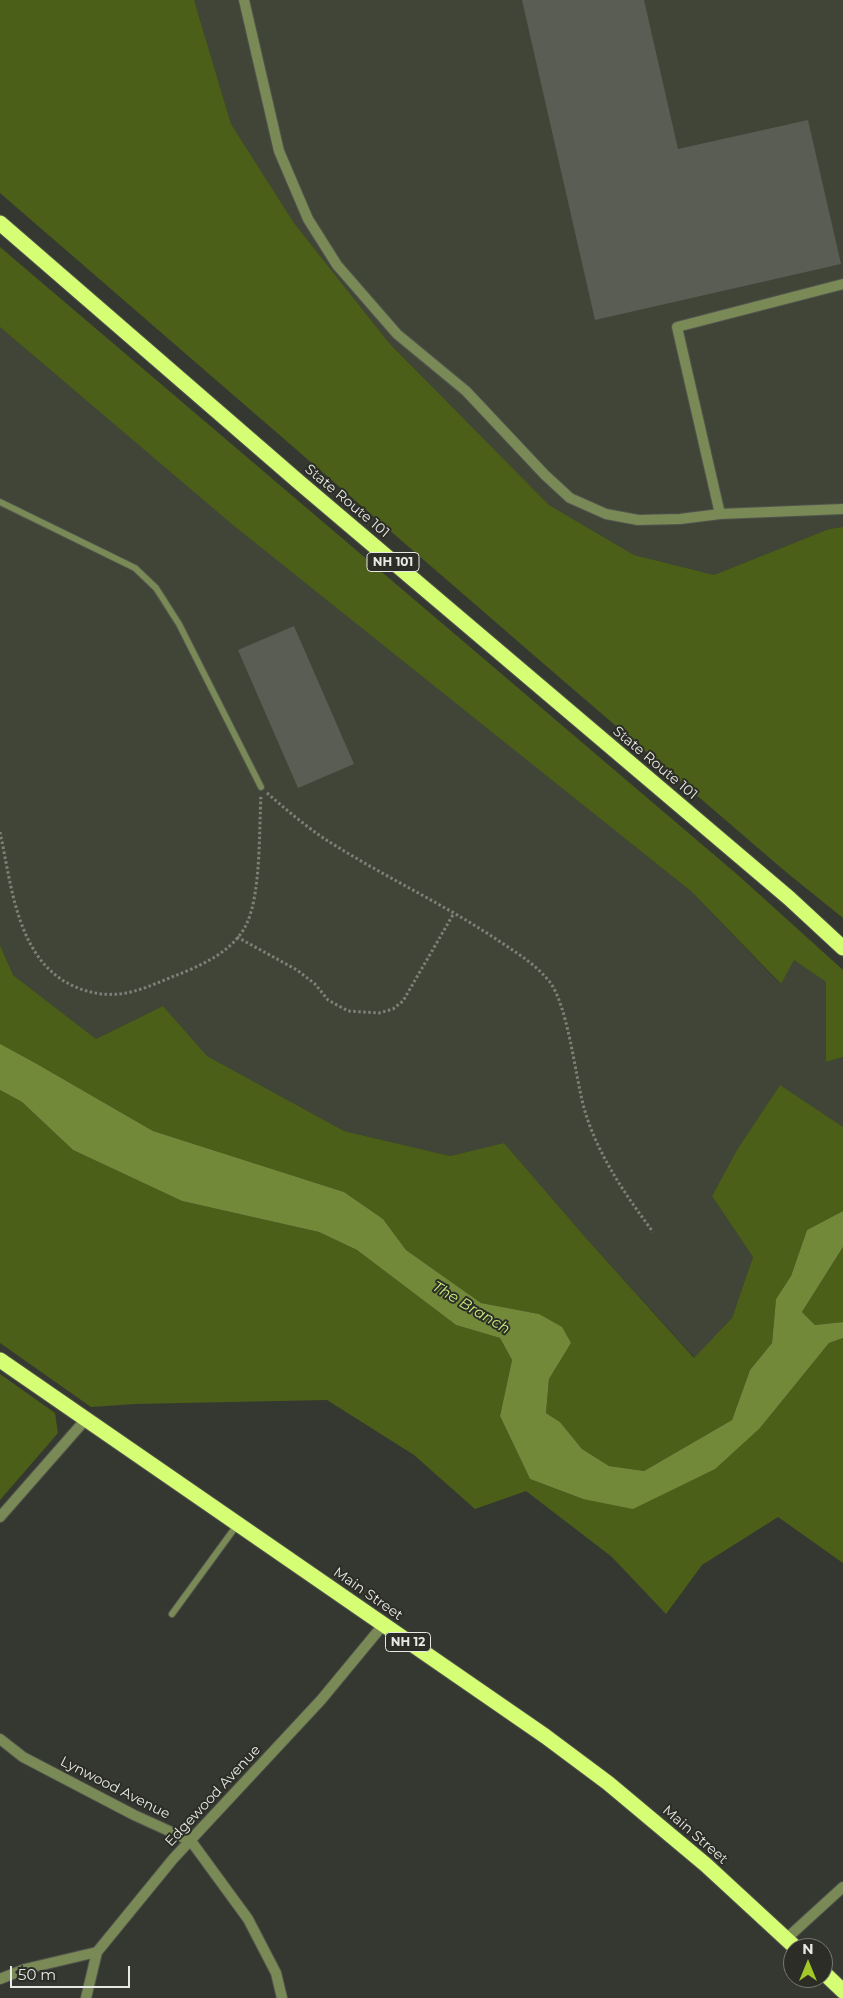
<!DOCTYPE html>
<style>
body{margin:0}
#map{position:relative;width:843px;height:1998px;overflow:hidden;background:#353830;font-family:Montserrat,sans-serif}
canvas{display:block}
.north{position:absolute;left:783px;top:1938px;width:50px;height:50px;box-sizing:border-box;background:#2b2d26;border:1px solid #777872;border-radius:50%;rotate:0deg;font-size:14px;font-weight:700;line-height:20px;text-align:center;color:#e8e9e4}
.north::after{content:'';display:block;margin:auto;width:18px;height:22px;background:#a2c928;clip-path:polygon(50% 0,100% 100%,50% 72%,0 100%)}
.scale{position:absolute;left:10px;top:1966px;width:120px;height:22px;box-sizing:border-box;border:2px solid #e8e9e4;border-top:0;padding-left:6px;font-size:15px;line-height:18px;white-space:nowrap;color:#e8e9e4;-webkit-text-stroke:4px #2b2d26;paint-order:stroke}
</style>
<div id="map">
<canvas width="843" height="1998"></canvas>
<div class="north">N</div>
<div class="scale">50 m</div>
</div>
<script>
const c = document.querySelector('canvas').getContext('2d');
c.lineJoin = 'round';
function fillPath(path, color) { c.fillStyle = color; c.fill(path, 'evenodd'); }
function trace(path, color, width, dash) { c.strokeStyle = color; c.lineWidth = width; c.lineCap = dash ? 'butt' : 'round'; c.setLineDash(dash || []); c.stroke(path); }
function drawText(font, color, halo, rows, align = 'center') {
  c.font = font + ' Montserrat,sans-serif'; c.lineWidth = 4; c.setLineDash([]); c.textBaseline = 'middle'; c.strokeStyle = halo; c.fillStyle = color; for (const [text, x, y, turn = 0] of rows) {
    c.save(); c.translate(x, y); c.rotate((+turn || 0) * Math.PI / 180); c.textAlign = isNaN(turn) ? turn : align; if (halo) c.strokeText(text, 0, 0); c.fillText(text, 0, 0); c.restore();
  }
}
fillPath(new Path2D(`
 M194,0H843V527L829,529L714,575L634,555L549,505L389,343L294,223L231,124Z
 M0,327L234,525L692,892L780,984L794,960L826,982V1062L843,1057V1127L780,1085L737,1150L712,1196L753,1257L732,1318L695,1358L585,1237L504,1143L450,1156L344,1131L207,1056L163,1006L96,1039L13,975L0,945Z`), '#414538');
fillPath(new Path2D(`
 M0,0H194L231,124L294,223L389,343L549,505L634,555L714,575L829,529L843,527V918L786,872L559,677L0,193Z
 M0,247L739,876L843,970V1057L826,1062V982L794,960L781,984L692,892L233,525L0,327Z
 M0,945L13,975L96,1039L163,1006L207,1056L344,1131L450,1156L504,1143L585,1237L694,1358L732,1318L753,1257L712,1196L737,1150L780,1085L843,1127V1211L807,1230L791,1276L776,1299L772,1343L750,1370L732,1420L644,1471L609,1466L582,1449L560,1422L546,1413L549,1379L571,1343L539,1314L481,1303L406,1250L383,1219L344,1192L153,1131L37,1064L0,1045Z
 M0,1090L22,1102L73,1150L182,1201L319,1232L357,1250L456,1325L500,1338L512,1360L500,1416L530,1479L583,1499L760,1428L829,1343L843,1338V1563L778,1517L702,1565L666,1614L612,1557L526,1491L475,1509L414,1455L327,1400L135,1404L91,1407L0,1343Z
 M843,1247V1322L815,1325L802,1312Z
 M0,1374L55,1413L58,1433L0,1500Z`), '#4c5f18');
fillPath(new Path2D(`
 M0,1044L37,1064L153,1131L344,1192L383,1219L406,1250L481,1303L539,1314L562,1327L571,1343L549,1379L546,1413L560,1422L582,1449L609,1466L644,1471L732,1420L750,1370L772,1343L776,1299L791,1276L807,1230L843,1211V1247L802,1312L815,1325L843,1322V1338L829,1343L760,1428L715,1469L633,1509L583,1499L530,1479L500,1416L512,1360L500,1338L456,1325L357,1250L319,1232L182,1201L73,1150L22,1102L0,1090Z`), '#728939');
fillPath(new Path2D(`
 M522,0H644L678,149L808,120L841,264L595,320Z
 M294,626L354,764L298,788L238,650Z`), '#5a5d54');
const lane = new Path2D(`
 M0,502L135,568L156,588L179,624L261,787
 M172,1614L237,1525`);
const street = new Path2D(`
 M244,0L279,151L308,219L337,265L397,334L466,391L545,475L570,498L606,514L638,520L680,519L720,514L843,509
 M720,514L677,327L843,284
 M0,1517L86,1419
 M0,1739L23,1757L134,1815L191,1841L248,1919L276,1973L282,1998
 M786,1939L843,1887
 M0,1979L25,1969L97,1952
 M86,1998L97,1952L173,1859L321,1700L383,1625`);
const highway = new Path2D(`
 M0,223L300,483L789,898L843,948
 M0,1360L545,1736L608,1783L706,1865L796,1948
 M823,1972L843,1991`);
trace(lane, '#52544d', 8);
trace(street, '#52544d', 12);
trace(highway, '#52544d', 17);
trace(new Path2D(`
 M267,793C289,812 311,831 336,846C389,879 447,906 499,941C517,953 535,964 549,981C568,1005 575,1075 584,1108C597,1154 625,1194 653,1232
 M0,832C12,887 17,964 78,988C93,994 109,996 126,993C142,990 157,983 172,977C200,966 234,952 247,923C261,892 259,830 261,795
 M237,937L297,970L315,984L328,1000L348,1011L379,1013L393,1009L403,1001L454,913`), '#7e8079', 3, [2.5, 2.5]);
trace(lane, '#798a56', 6);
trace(street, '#798a56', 10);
trace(highway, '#d6fe74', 15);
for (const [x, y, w] of [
 [393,562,52],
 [408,1642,45]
]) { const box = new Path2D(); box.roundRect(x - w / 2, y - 9.5, w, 19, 4); c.fillStyle = '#2b2d26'; c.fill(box); trace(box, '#e8e9e4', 1); }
drawText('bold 12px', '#e8e9e4', null, [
 ["NH 101",393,562],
 ["NH 12",408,1642]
]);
drawText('14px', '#e8e9e4', '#2b2d26', [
 ["State Route 101",347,501,40],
 ["State Route 101",655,763,40],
 ["Main Street",368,1594,35],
 ["Lynwood Avenue",115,1788,27],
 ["Edgewood Avenue",213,1796,-47],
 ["Main Street",695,1835,41]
]);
drawText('italic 15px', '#c9ea7e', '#2b2d26', [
 ["The Branch",471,1308,31]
]);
</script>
